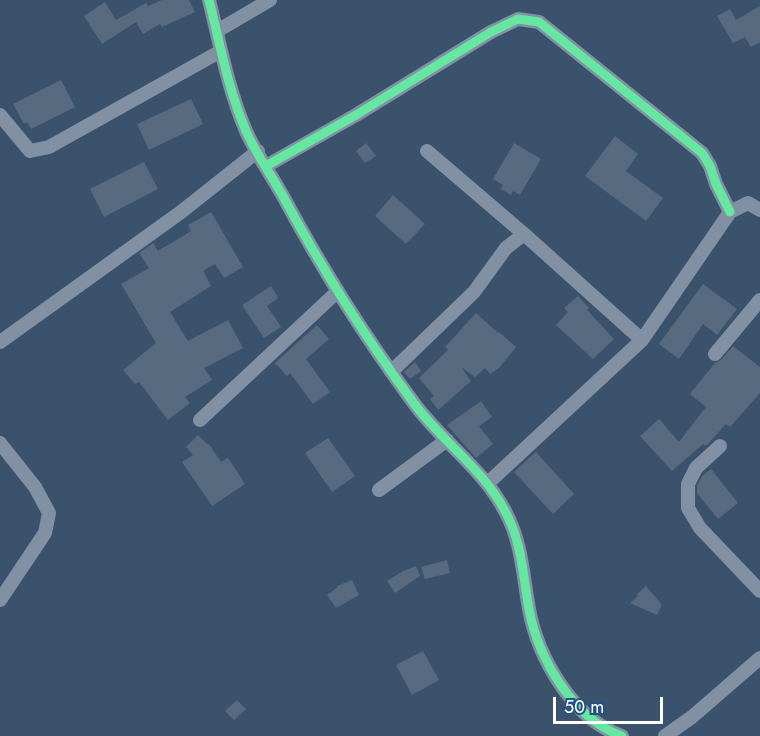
<!DOCTYPE html>
<style>
body{margin:0}
#map{position:relative;width:760px;height:736px;overflow:hidden;background:#3b526d;font-family:Jost,sans-serif}
canvas{display:block}
.scale{position:absolute;left:553px;top:697px;width:110px;height:27px;box-sizing:border-box;border:3px solid #fff;border-top:0;padding-left:8px;font-size:18px;line-height:21px;white-space:nowrap;color:#fff;-webkit-text-stroke:4px #255183;paint-order:stroke}
</style>
<div id="map">
<canvas width="760" height="736"></canvas>
<div class="scale">50 m</div>
</div>
<script>
const c = document.querySelector('canvas').getContext('2d');
c.lineJoin = 'round';
function fillPath(path, color) { c.fillStyle = color; c.fill(path, 'evenodd'); }
function trace(path, color, width, dash) { c.strokeStyle = color; c.lineWidth = width; c.lineCap = dash ? 'butt' : 'round'; c.setLineDash(dash || []); c.stroke(path); }
fillPath(new Path2D(`
 M162,0H189L195,12L162,27L160,24L143,34L136,22L102,44L84,16L105,2L116,20L146,3L148,6Z
 M760,6V42L751,47L745,37L733,43L717,16L730,9L736,20Z
 M61,80L75,107L31,129L27,122L24,124L13,104Z
 M191,99L203,124L149,150L137,124Z
 M615,136L638,154L626,171L663,198L646,221L585,176Z
 M366,143L376,156L365,163L356,151Z
 M514,143L541,159L520,195L513,191L511,195L501,189L503,185L493,179Z
 M144,162L158,189L104,217L90,189Z
 M393,195L425,224L406,244L375,216Z
 M211,212L243,267L224,278L215,264L203,271L211,286L170,312L188,341L228,320L243,348L204,368L212,380L185,397L190,403L168,420L139,382L135,384L123,370L156,343L121,284L149,268L139,253L153,243L158,251L191,231L188,225Z
 M703,284L737,309L717,335L703,324L679,359L659,344Z
 M271,286L278,298L267,306L281,327L264,338L242,305Z
 M578,296L589,308L587,310L614,339L593,359L556,325L568,312L564,308Z
 M476,313L498,333L499,332L516,347L499,368L490,374L485,368L475,377L461,367L471,381L438,410L430,399L434,396L419,378L448,350L445,347Z
 M317,325L329,339L306,359L330,392L313,404L290,373L287,376L275,363Z
 M733,346L760,367V393L730,427L726,424L706,446L703,444L672,471L640,436L659,419L679,442L706,407L690,394L715,363L721,360Z
 M415,362L421,371L410,379L404,372Z
 M481,401L492,417L479,426L493,444L476,458L447,425Z
 M198,435L208,445L209,444L221,462L228,458L245,484L212,506L182,462L193,455L186,447Z
 M328,438L355,476L332,492L305,453Z
 M536,452L574,494L553,514L514,472Z
 M711,469L738,503L718,519L697,493V486L702,476Z
 M447,560L450,573L425,579L421,567Z
 M416,566L420,576L395,593L387,581L403,571Z
 M352,580L359,595L336,608L327,595L338,587L337,586Z
 M646,586L662,605L657,615L630,603L638,596L637,594Z
 M423,651L439,680L412,695L396,665Z
 M237,700L246,709L234,720L225,711Z`), '#586a7f');
trace(new Path2D(`
 M209,0C220,44 228,89 246,131C256,154 272,176 284,198C322,269 365,337 413,402C441,441 484,469 506,513C522,543 523,576 529,609C538,658 573,719 622,736
 M217,31L270,0
 M0,115L30,151L49,147L221,51
 M427,151L524,234L642,340
 M266,166L356,115L491,32L518,19L539,22L702,153L710,166L716,184L730,212
 M0,342L181,212L258,151
 M715,354L760,300
 M391,372L474,292L506,248L524,234
 M200,420L338,291
 M0,443L35,487L49,513L45,533L0,600
 M720,446L696,468L688,484V508L700,528L760,591
 M488,483L642,340L730,212L748,203L760,210
 M379,490L447,440
 M665,736L692,717L760,658`), '#8191a3', 14);
trace(new Path2D(`
 M209,0C220,44 228,89 246,131C256,154 272,176 284,198C322,269 365,337 413,402C441,441 484,469 506,513C522,543 523,576 529,609C538,658 573,719 622,736
 M266,166L356,115L491,32L518,19L539,22L702,153L710,166L716,184L730,212`), '#66e7a1', 9);
</script>
